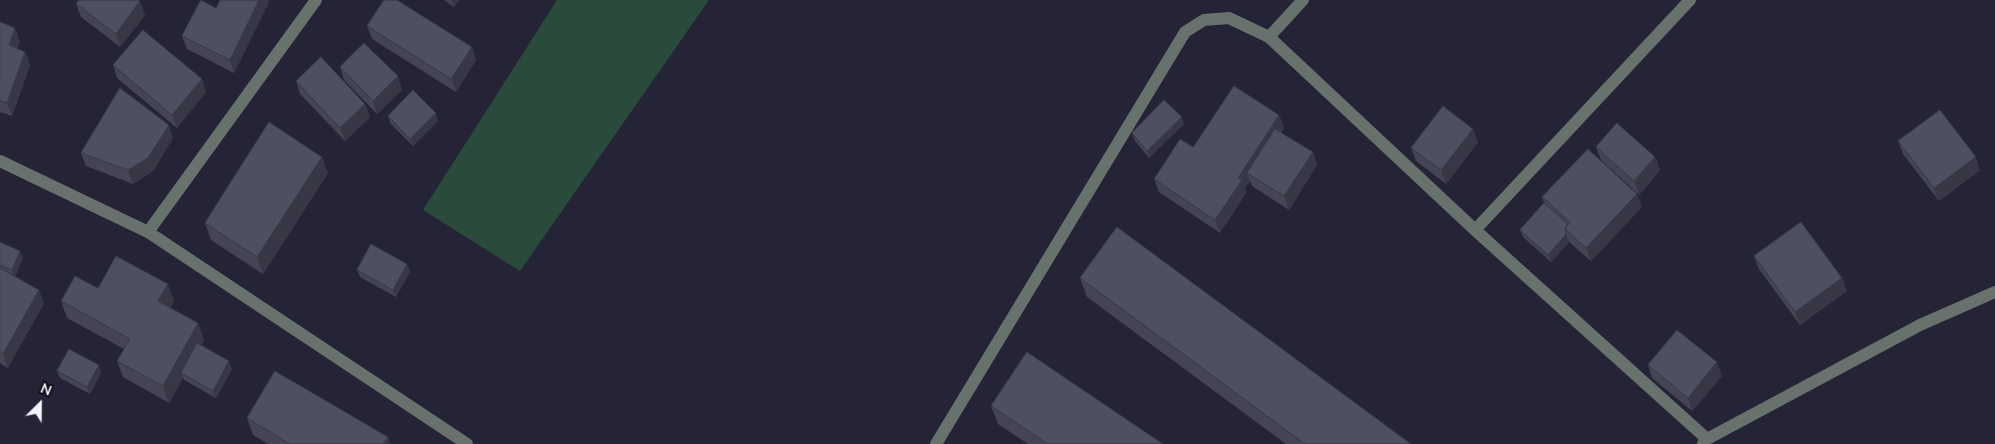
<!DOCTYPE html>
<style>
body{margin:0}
#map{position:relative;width:1995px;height:444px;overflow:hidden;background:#252436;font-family:"Nunito Sans",sans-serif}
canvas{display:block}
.north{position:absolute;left:15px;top:379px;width:50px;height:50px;-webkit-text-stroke:4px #0f0e16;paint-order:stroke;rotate:23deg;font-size:14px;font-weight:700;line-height:20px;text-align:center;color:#f2f3ff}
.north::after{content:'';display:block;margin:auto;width:18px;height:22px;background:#f2f3ff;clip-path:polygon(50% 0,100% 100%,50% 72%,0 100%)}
</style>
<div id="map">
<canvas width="1995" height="444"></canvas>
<div class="north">N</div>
</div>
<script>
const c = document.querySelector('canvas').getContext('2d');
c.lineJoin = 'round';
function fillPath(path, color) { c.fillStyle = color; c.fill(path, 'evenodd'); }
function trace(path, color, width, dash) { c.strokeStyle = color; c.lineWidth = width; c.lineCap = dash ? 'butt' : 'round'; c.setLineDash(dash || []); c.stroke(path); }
fillPath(new Path2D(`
 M557,0H709L520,271L423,210Z`), '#2a4a3b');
trace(new Path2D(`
 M1269,37L1303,0
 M0,161L148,232L467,444
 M1475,230L1690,0
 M148,232L316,0
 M936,444L1185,32L1204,20L1229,18L1269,37L1475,230L1707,439
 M1703,444L1707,439L1920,325L1995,292`), '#68726d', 12);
fillPath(new Path2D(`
 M220,0H268L269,2L234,73L187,49L182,36L216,8Z
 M444,0H459L454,7Z
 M76,4L145,15L120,47L81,17Z
 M0,22L20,41L17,49L25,52L30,65L12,116L0,112Z
 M367,26L472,47L476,60L456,92L372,39Z
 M113,65L202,79L206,92L177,128L117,78Z
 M340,67L402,90L377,114L344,80Z
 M296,81L365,104L370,117L345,141L300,94Z
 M1279,115L1284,128L1281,133L1313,152L1317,165L1289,210L1252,186L1250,181L1245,188L1246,193L1220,233L1159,192L1154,179L1193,147Z
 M388,116L438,121L413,146L390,123Z
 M1184,124L1149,158L1135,141L1132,133Z
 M173,138L153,171L133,184L86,166L81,153Z
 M1898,141L1980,170L1939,201L1903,154Z
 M1478,142L1446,184L1416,161L1411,148Z
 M1596,147L1655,157L1660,170L1639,195L1601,160Z
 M328,173L263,274L211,240L205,223Z
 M1542,197L1642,207L1591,261L1569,242L1551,262L1523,237L1520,230L1544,203Z
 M0,242L23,258L15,276L44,303L8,368L0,363Z
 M1754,256L1847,291L1800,325L1759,269Z
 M407,264L410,272L396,297L360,277L357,270Z
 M1080,278L1411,444H1286L1087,297Z
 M98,288L174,301L170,308L198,323L204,340L201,345L232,369L216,398L184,380L183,378L169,403L123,377L117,361L124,349L67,318L61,301Z
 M1648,365L1722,376L1692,411L1652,378Z
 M57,371L101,373L90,394L60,378Z
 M991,406L1163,444H1028L998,424Z
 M247,418L388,437L390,444H268L253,435Z`), '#444454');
fillPath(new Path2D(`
 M259,0H268L269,2L234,73L230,60Z
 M451,0H459L454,7Z
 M140,1L145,15L120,47L116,34Z
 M15,28L20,41L13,59L9,45Z
 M472,47L476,60L456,92L451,79Z
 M25,52L30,65L12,116L7,103Z
 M398,76L402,90L377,114L373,101Z
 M202,79L206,92L177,128L172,115Z
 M365,104L370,117L345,141L340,128Z
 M436,113L438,121L413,146L410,139Z
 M1279,115L1284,128L1253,176L1247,173L1250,181L1245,188L1246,193L1220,233L1215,220L1238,178Z
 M1182,117L1184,124L1149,158L1147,151Z
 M169,125L173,138L153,171L133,184L128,170Z
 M1473,129L1478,142L1446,184L1441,170Z
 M1313,152L1317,165L1289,210L1284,196Z
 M322,157L328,173L263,274L257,257Z
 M1655,157L1660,170L1639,195L1634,181Z
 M1976,157L1980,170L1939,201L1934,188Z
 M1637,194L1642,207L1591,261L1586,248Z
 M1566,234L1569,242L1551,262L1548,255Z
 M20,251L23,258L15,278L12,270Z
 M407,264L410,272L396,297L393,290Z
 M1842,278L1847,291L1800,325L1795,312Z
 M168,284L174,301L164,318L158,301Z
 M39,290L44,303L8,368L3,354Z
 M198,323L204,340L185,375L181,373L183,378L169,403L163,386Z
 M229,361L232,369L216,398L213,391Z
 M1717,362L1722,376L1692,411L1688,398Z
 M99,365L101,373L90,394L87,387Z
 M388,437L390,444H383Z`), '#373745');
const building = new Path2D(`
 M79,0H138L140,1L116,34L76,4Z
 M201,0L216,8L220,0H259L230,60L182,36Z
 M384,0H397L472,47L451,79L367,26Z
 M0,22L15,28L9,45L25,52L7,103L0,101Z
 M143,30L202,79L172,115L113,65Z
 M364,43L398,76L373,101L340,67Z
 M321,57L365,104L340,128L296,81Z
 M1234,86L1279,115L1238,178L1242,180L1215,220L1154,179L1180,139L1193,147Z
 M120,88L169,125L148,158L128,170L81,153Z
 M413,90L436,113L410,139L388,116Z
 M1164,100L1182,117L1147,151L1132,133Z
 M1443,106L1473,129L1441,170L1411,148Z
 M1940,110L1976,157L1934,188L1898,141Z
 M269,122L322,157L257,257L205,223Z
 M1617,123L1655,157L1634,181L1596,147Z
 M1275,129L1313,152L1284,196L1247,173Z
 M1588,149L1637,194L1586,248L1565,229L1570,222L1542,197Z
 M1544,203L1568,224L1565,229L1566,234L1548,255L1520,230Z
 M1801,222L1842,278L1795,312L1754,256Z
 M1117,227L1411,444H1305L1080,278Z
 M0,242L20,251L12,270L0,265Z
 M371,244L407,264L393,290L357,270Z
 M116,256L168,284L158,301L198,323L163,386L117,361L130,339L61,301L75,276L98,288Z
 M0,268L39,290L3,354L0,353Z
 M1677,330L1717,362L1688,398L1648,365Z
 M197,343L229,361L213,391L181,373Z
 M69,349L99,365L87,387L57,371Z
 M1027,352L1163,444H1048L991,406Z
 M275,371L388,437L383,444H290L247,418Z`);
fillPath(building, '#4f4f62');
trace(building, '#373745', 1);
</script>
